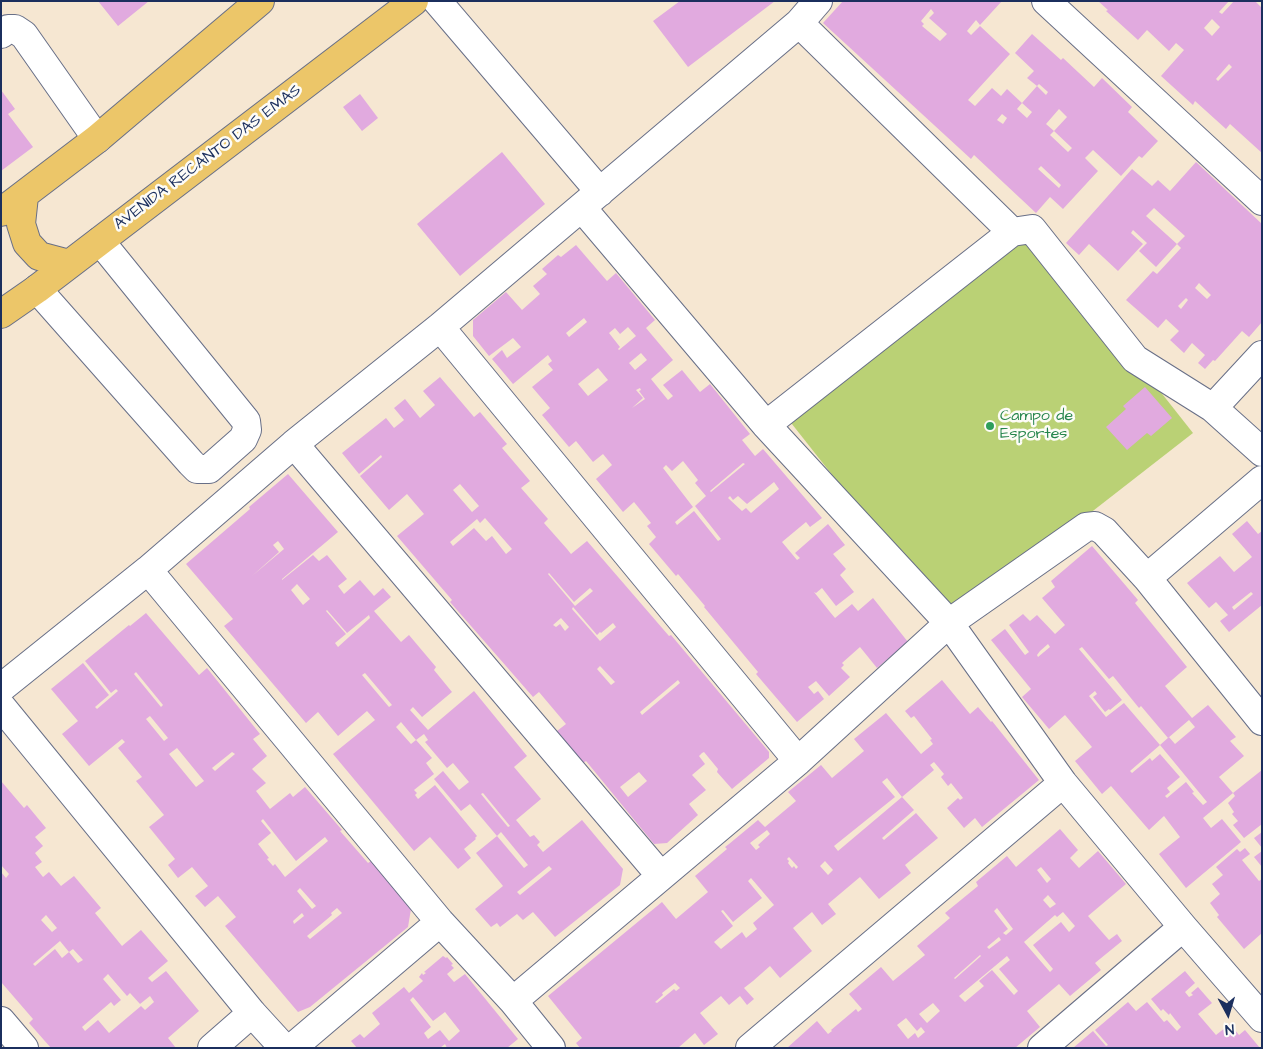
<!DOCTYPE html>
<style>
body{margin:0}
#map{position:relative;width:1263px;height:1049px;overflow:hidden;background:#f6e7d2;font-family:"Architects Daughter",sans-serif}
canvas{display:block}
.frame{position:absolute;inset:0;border:2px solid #1b2f5e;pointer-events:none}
.north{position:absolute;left:1203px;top:989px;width:50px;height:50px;-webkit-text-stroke:4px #fdfcf7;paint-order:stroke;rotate:174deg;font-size:14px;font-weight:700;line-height:20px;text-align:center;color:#1b2f5e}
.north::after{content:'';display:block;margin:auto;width:18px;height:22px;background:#1b2f5e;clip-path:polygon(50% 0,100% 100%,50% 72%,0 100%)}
</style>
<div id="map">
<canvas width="1263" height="1049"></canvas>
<div class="frame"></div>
<div class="north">N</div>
</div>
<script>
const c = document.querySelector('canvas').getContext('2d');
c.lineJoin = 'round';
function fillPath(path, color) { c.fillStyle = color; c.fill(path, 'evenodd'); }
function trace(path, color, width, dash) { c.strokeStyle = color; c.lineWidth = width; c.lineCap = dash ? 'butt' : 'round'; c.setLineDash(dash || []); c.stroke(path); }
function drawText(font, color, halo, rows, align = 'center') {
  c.font = font + ' "Architects Daughter",sans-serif'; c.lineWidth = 5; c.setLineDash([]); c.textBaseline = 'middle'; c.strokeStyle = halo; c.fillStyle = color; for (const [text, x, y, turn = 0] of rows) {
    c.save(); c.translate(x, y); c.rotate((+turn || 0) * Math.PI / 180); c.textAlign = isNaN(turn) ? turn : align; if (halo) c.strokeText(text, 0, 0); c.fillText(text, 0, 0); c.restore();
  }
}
fillPath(new Path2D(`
 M1032,229L1193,433L949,623L788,419Z`), '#bad175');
fillPath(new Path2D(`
 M98,1H149L118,26Z
 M680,1H775L688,67L653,21Z
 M843,1H1002L980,25L976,20L967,31L971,35L980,26L1010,54L968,100L975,106L992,88L1001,96L1007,89L1022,103L1037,86L1046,95L1048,92L1039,84L1037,86L1027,78L1034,71L1015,53L1032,34L1061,60L1063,58L1094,87L1102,78L1132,107L1128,112L1158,141L1142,158L1139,156L1121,176L1093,150L1085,158L1098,171L1063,209L1050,197L1036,213L974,155L971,159L823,23ZM931,9L934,13L929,18L947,34L940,41L922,26L924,24L921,21ZM1022,103L1032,112L1027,118L1017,109ZM1059,109L1067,117L1054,131L1046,124ZM1002,114L1007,118L1003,124L997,120ZM1054,131L1072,148L1068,152L1050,135ZM1041,166L1061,185L1059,188L1038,169Z
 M1098,1H1229L1219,12L1222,14L1234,1H1255L1262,8V153L1230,124L1226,129L1195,101L1193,105L1161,76L1184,50L1176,43L1169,51L1147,30L1138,40L1106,11L1108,10ZM1212,19L1220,27L1212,36L1204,28ZM1229,64L1232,67L1218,81L1216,79Z
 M1,90L15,109L8,114L33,147L1,171Z
 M360,94L378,118L362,131L343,107Z
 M502,152L545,204L460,276L417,224Z
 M1196,162L1262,224V322L1249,337L1242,331L1215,361L1213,360L1205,369L1198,363L1205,355L1192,343L1184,353L1170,340L1179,331L1166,319L1158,328L1126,300L1153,271L1157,274L1181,248L1177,244L1156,267L1139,251L1147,243L1133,230L1131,233L1143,244L1118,271L1089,244L1079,255L1066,243L1132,169L1152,186L1158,180L1170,191ZM1154,208L1185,236L1177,244L1146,216ZM1199,283L1211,295L1207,299L1195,288ZM1186,298L1188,300L1181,309L1178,306Z
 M576,245L607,281L616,273L655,320L646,328L673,360L651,379L668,400L673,396L663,385L682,370L700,392L710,384L750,434L742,440L755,456L763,449L822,518L810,527L806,522L782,542L797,560L800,558L795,553L828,524L845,545L833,554L846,569L840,575L854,592L836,606L822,588L816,593L814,592L830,612L835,618L852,604L858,611L873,598L908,642L877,668L860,647L842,663L844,665L841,668L850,677L829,696L816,681L808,687L814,694L818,691L824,699L797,722L756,674L758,672L704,607L705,606L678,574L676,576L649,544L656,537L647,526L651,523L634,502L623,512L596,479L612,465L603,454L593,462L576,441L569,447L542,415L550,408L532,387L553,370L548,364L552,361L548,355L513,384L492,359L502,350L507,358L521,347L513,338L489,356L473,336V320L506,292L522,310L540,294L533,286L547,274L542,269L558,255L561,257ZM584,318L587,322L569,337L566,333ZM628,327L636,336L619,350L618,349L620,347L609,333L615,328L620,334ZM641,353L647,360L635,370L629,363ZM598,368L608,380L588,396L578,384ZM640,388L641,390L639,391L645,399L632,408L643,398L636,390ZM683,461L698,480L695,483L706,496L695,506L721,539L718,541L694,511L677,525L675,522L693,507L663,468L666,465L672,471ZM743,463L745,464L711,492L710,491ZM774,482L779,489L751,513L746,508L742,511L728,498L730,496L733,500L738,496L747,504Z
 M440,377L474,417L480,412L507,444L502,448L530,481L521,488L548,519L544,523L567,549L571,554L587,541L669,636L671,635L769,752V758L732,789L717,772L718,769L704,752L702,753L699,756L705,764L692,775L706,790L689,804L698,815L667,843L654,844L586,761L583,763L557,731L566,724L539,692L533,697L478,634L450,602L452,600L397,536L424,514L407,494L389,510L360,476L382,457L381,455L359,474L342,453L386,418L394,428L404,420L394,408L405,399L420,418L435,405L423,391ZM460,484L479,506L472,512L453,490ZM485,518L512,549L506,554L492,536L486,541L474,528L453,546L450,542L477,519L480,523ZM549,573L574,602L590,588L593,591L575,606L548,574ZM573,607L597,635L600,632L601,633L613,623L616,627L600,641L572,609ZM561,618L569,627L565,631L560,624L556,627L553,625ZM600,666L615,682L611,685L597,669ZM678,680L680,683L642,715L640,712ZM639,772L647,781L628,797L620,787Z
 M1145,387L1172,418L1151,436L1147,433L1127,450L1106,427L1126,409L1123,406Z
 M288,474L338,532L282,579V580L313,555L319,561L327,555L347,579L338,586L344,594L360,580L374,596L383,588L391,597L374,611L401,642L409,635L436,667L434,670L452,692L422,717L413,707L410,710L428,730L474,691L527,756L514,767L541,799L516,820L530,837L534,835L540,842L537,845L543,852L582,820L623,869L620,885L555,937L533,912L523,920L517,914L500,927L497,923L491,927L475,909L503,886L476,853L497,836L524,868L528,865L501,832L497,836L470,804L461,811L434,779L443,771L459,790L469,782L453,763L447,768L425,742L428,740L424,734L416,740L432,758L426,763L434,774L414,790L417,793L415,795L418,799L435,785L477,836L475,838L476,839L464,849L471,858L458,869L430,837L414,851L333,754L375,720L367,711L338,736L318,712L306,723L224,626L233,619L186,564L250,509L249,507ZM278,541L284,549L252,576L279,552L273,545ZM297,584L310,599L303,605L291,590ZM327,610L347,633L369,615L370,618L338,647L335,643L346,634L326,611ZM365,673L392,705L389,707L362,675ZM401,722L416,740L411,744L396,727ZM483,793L510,826L508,827L481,794ZM549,866L552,869L520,895L517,892Z
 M1247,521L1258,534L1262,531V605L1229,632L1220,621L1228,615L1216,602L1209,608L1187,583L1220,556L1234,572L1252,557L1232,534ZM1251,592L1253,594L1234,610L1232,607Z
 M1092,546L1138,600L1135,603L1187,667L1165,686L1192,718L1208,705L1236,737L1230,741L1244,756L1219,777L1233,793L1203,818L1211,828L1222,819L1241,842L1186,888L1159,854L1180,837L1164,816L1149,830L1111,786L1102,794L1075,761L1092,747L1065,715L1049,729L1022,697L1031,689L991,640L1005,629L1025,655L1029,652L1009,625L1023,614L1030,621L1037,615L1055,634L1065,625L1042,598L1055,587L1051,581ZM1048,644L1050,647L1038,657L1037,655L1040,651ZM1082,647L1109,679L1113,676L1139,708L1141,706L1168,738L1189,720L1195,727L1175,744L1169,737L1160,745L1207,802L1203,805L1192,793L1194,792L1186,782L1167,798L1165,796L1170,792L1167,788L1180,777L1160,754L1152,761L1150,758L1132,773L1130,771L1160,745L1124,703L1106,717L1089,696L1095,691L1097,694L1093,697L1105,712L1109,709L1110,710L1122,700L1079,649Z
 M146,613L199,675L207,668L260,734L253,739L267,756L252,769L266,783L256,791L270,809L290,793L293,797L305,787L342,830L340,831L368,863L371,861L411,909L408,927L310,1007L298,1012L225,926L236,917L218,896L205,907L195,896L208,886L192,867L178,878L168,865L175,859L149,827L164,815L136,781L142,777L118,748L125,742L122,739L89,766L62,734L78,721L51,689L83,663L109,695L95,707L97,709L118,691L116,689L111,693L85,661L129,625L130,626ZM136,672L163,705L161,707L134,674ZM150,716L168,738L164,741L146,719ZM177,748L204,781L196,787L169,754ZM232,752L235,754L215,771L212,768ZM263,819L296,861L325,837L328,841L285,877L275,864L273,866L267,859L269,858L258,844L271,833L261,821ZM300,888L316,906L312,909L297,891ZM337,908L342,913L310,939L307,936L332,915L331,913ZM302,913L304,916L294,924L293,921Z
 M942,680L970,714L978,707L991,722L992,721L1039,780L982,827L975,818L964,828L947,808L958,798L960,800L963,798L951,783L948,786L941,777L944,774L934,762L930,765L934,770L902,797L887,778L882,782L895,797L834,846L838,851L902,797L914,810L882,838L884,840L916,813L938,838L905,865L911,873L879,899L860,877L828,904L836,914L822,925L812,912L793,928L812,951L780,978L770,966L753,981L744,988L754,999L747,1005L740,996L729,1005L721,996L700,1013L718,1034L704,1045L695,1033L678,1048H580L576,1043L582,1038L548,996L662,902L676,919L708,892L695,876L727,849L725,847L729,844L758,820L765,827L796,801L788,792L821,765L832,778L864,751L854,739L886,713L921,754L933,744L930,740L932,739L914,716L911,718L905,711ZM767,830L770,834L758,845L760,847L756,850L750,843ZM789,857L798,867L796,869L794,866L792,868L788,863L789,861L787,859ZM825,861L833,870L828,875L820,866ZM751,878L774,905L753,923L757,929L746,938L742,932L721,949L714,942L733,926L721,911L723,910L733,922L762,898L748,881ZM675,983L680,988L676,991L674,989L657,1003L655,1002L663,995L662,993Z
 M1262,770V824L1244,838L1233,825L1238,821L1232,814L1234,812L1228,803L1235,796L1233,793Z
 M1,781L24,808L27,805L46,828L35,837L43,846L35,853L42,862L35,867L43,877L49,872L61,886L74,876L101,908L95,913L122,946L141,930L168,961L148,978L152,982L166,971L199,1011L168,1038L176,1048H51L29,1023L33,1019L1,982V872L6,878L9,874L1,865ZM46,915L57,928L52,932L41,920ZM60,941L69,952L73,949L83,960L78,963L69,952L62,958L55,949L35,966L33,964ZM108,974L127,996L130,993L140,1004L150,996L154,1002L145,1010L141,1006L109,1033L98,1020L85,1031L82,1027L111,1002L114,1006L121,1000L103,979Z
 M1060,829L1078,850L1070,858L1079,868L1098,851L1126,884L1088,916L1109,940L1117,934L1122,941L1095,963L1101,970L1070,996L1059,984L1027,1011L1040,1027L1015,1048H787L817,1021L828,1034L832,1031L831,1030L856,1009L858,1012L862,1009L849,994L881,967L893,981L925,955L917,946L950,918L945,913L978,886L976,882L1007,856L1016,867ZM1041,867L1051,879L1047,883L1037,870ZM1048,895L1056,904L1050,908L1043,900ZM997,908L1013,929L1006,935L1003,933L1008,929L994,911ZM1063,912L1075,926L1069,932L1061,922L1033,945L1053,969L1050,972L1024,942L1055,915L1057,917ZM999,937L1001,940L989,949L987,947ZM980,955L981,956L955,979L954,978ZM1007,956L1010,960L999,969L1018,991L1014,995L992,970L979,981L984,986L965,1002L959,996ZM933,1003L940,1011L927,1023L919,1014ZM906,1018L917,1031L921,1027L925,1032L918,1038L915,1033L908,1039L897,1025Z
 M1262,832V848L1254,838Z
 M1245,848L1250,854L1242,860L1259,881L1262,879V933L1244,949L1217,917L1219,915L1210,903L1220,894L1212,884L1223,875L1216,867L1237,849L1240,852Z
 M1262,851V867L1254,857Z
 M443,956L446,958L447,957L453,964L451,965L454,968L447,974L454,982L465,974L518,1039L507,1048H447L445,1044L440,1048H357L351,1041L360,1034L364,1038L380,1024L372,1013L404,987L409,993L423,981L419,977L422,973L423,975L426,973L424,972ZM413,997L433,1021L445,1012L460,1031L449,1041L440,1030L428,1039L424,1033L431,1027L410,1000Z
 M1185,971L1195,983L1185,992L1189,997L1193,995L1191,993L1198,987L1212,1003L1198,1014L1216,1035L1230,1024L1239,1035L1245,1030L1260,1048H1073L1093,1031L1106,1046L1108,1045L1095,1030L1128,1002L1136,1011L1147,1002L1164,1022L1167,1020L1177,1031L1181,1027L1170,1013L1169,1015L1163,1009L1161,1011L1151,999Z`), '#e1aadf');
const minor = new Path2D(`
 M437,1L600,192
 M1046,1L1262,201
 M799,23L1012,232L1032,229L1135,359L1213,408L1262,452
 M1,34L8,29H15L24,35L97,139
 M582,208L766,425L949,623L1063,783L1183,927L1262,1018
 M37,289L191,463L197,469H209L243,439L247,430L246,421L100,241
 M440,327L798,761
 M1213,408L1262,355
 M766,425L1012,232
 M294,444L661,876
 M148,570L440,922L513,1001L551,1048
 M1147,578L1262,480
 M1,688L148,570L294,444L440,327L799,23L818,1
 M1,706L252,1013L284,1048
 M513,1001L798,761L949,623L1086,527L1095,526L1104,531L1147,578L1262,721
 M1,1021L24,1048
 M212,1048L252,1013
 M292,1048L440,922
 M750,1048L1063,783
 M1042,1048L1183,927`);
const major = new Path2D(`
 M24,196L21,224L27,243L39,256L69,264
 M1,212L97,139L260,1
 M1,314L37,289L414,1`);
trace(minor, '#686f87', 30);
trace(major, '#686f87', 30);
trace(minor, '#fff', 28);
trace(major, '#ecc669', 28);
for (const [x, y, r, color] of [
 [990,426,5,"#2e9e5b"]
]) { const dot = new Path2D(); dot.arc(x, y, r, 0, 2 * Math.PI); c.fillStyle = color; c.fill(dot); trace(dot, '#fdfcf7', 2); }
drawText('16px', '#1b2f5e', '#fdfcf7', [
 ["AVENIDA RECANTO DAS EMAS",208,158,-37]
]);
drawText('16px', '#27864d', '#fdfcf7', [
 ["Campo de",1000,417],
 ["Esportes",1000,435]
], 'left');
</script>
